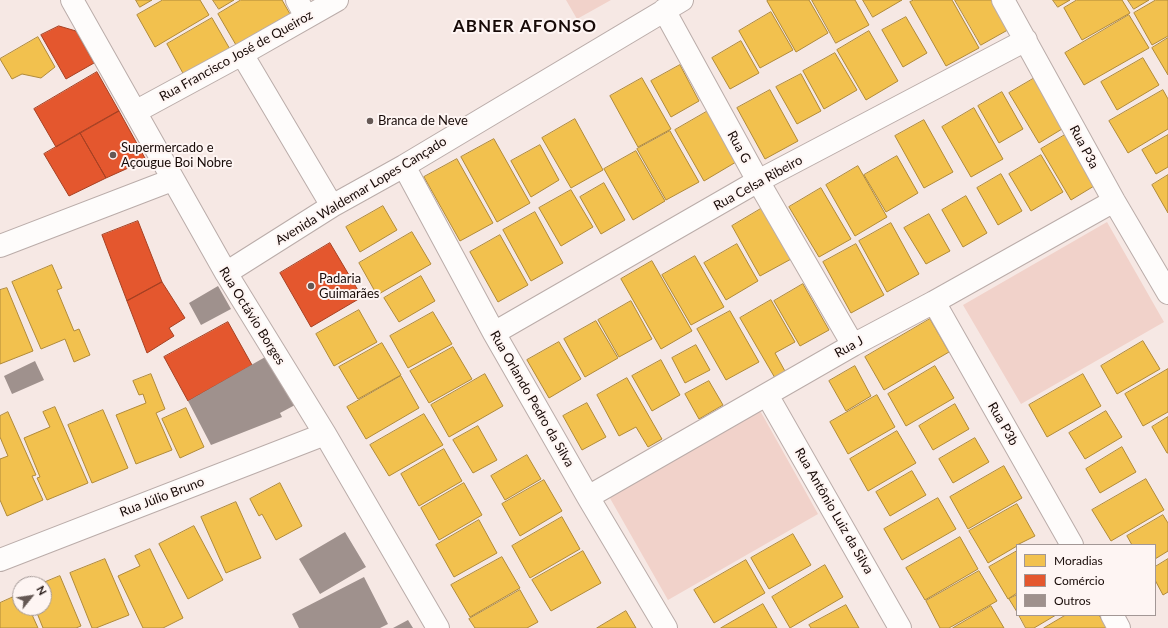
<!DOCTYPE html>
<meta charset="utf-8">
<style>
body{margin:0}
#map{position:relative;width:1168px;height:628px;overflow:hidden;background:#f6e8e4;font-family:Lato,sans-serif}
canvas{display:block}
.legend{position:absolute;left:1016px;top:544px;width:140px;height:72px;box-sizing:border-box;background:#fef5f3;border:1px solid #a29795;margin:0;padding:5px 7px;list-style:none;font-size:12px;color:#170a07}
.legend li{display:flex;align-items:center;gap:8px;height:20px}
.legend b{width:20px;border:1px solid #a29795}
.north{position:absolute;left:12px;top:576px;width:40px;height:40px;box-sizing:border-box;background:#fef5f3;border:1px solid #a29795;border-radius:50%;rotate:60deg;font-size:11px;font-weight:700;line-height:16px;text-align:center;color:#170a07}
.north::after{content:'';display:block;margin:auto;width:14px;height:18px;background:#655854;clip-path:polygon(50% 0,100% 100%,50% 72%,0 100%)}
</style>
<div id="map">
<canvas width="1168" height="628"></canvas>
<ul class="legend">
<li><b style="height:11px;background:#f2c14e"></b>Moradias</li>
<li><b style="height:11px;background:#e4572e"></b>Comércio</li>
<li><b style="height:11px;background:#9f918d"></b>Outros</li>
</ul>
<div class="north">N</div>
</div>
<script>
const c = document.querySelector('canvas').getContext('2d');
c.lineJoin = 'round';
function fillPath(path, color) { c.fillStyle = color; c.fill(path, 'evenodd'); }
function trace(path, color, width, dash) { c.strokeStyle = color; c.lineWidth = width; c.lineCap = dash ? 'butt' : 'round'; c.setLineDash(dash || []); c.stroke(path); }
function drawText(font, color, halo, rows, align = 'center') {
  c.font = font + ' Lato,sans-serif'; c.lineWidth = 4; c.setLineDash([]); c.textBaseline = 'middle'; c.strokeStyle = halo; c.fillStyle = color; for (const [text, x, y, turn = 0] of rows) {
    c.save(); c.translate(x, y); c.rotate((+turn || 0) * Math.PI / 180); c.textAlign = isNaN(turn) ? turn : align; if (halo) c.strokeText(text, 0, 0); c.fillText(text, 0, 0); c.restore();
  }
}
fillPath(new Path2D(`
 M566,0H611L577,19Z
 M1107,222L1164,322L1021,404L963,305Z
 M758,407L818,514L668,600L607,493Z`), '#f1d2ca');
const homes = new Path2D(`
 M136,0H152L140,7Z
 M163,0H200L209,15L155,47L137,15Z
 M213,0H234L219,9Z
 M241,0H282L290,14L236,45L218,14Z
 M769,0H809L828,33L796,52L767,1Z
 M812,0H855L869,25L836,43Z
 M863,0H902L873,17Z
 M914,0H952L979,48L946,66L910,2Z
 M955,0H998L1013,27L981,45Z
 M1053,0H1070L1058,7Z
 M1077,0H1122L1130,13L1082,40L1064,8Z
 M1128,0H1149L1134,9Z
 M1156,0H1168V36L1152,45L1134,13Z
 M771,12L793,50L760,68L739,31Z
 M1129,15L1149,48L1084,85L1065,53Z
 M906,17L927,53L903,67L882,30Z
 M212,18L231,51L185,77L167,44Z
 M869,31L898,81L866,100L837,50Z
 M38,37L55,67L41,78L22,74L12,79L0,59Z
 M1168,38V75L1152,48Z
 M741,41L759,73L730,89L712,58Z
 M835,53L857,90L824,109L803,71Z
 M1143,58L1159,85L1117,110L1101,82Z
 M680,65L699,101L671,117L651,81Z
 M801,74L821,111L797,124L776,87Z
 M1038,76L1067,126L1039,143L1009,93Z
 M642,78L671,129L638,147L610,96Z
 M770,90L798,141L765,159L737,108Z
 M1163,90L1168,99V129L1128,153L1109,121Z
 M1002,92L1023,129L999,143L978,106Z
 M974,108L1003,159L971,177L942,127Z
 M708,111L736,162L704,181L675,130Z
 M575,119L603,170L571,188L542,138Z
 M924,120L953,172L924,188L895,136Z
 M670,131L699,182L666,200L637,149Z
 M1070,132L1099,183L1071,200L1041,149Z
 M1168,135V167L1156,174L1142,150Z
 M494,139L530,203L497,222L461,157Z
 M540,145L559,180L531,197L511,161Z
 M636,151L665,201L633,220L604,169Z
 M1041,155L1063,192L1031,211L1009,174Z
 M897,156L918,193L886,212L864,175Z
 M457,159L493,223L460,241L424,177Z
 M858,166L887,217L855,236L826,185Z
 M1001,174L1022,211L998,225L977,188Z
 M1168,175V213L1152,185Z
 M604,183L625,220L601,234L580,197Z
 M821,188L851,239L819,257L789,207Z
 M571,190L593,227L561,246L539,208Z
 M966,196L987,233L963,247L942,210Z
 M383,206L397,230L360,252L346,227Z
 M764,207L793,258L760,276L732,226Z
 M535,212L563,263L531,281L503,230Z
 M929,214L950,251L926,264L904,228Z
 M891,223L919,274L887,292L859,241Z
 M412,232L431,264L377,295L359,263Z
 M500,235L528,285L498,302L470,252Z
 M737,244L758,281L726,300L704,263Z
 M856,244L884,295L851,313L823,262Z
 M695,256L724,307L691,325L662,275Z
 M652,261L692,331L661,349L621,279Z
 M52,265L62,288L57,290L74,331L79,329L90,355L74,362L65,339L41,349L12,282Z
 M421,276L435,301L399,322L384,298Z
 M803,284L829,330L800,346L774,301Z
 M7,288L33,351L0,364V290Z
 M771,300L795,342L775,353L786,373L775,378L740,318Z
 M631,301L652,339L619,357L598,320Z
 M359,310L377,342L334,366L316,334Z
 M730,311L759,362L726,380L697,329Z
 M433,312L452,344L408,368L390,336Z
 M930,319L949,352L884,390L865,357Z
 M596,321L618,358L585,377L564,339Z
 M1143,341L1160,369L1117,394L1101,366Z
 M559,342L581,379L549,398L527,360Z
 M382,343L401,375L358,399L339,367Z
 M696,345L710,370L685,383L672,358Z
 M453,347L472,379L429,403L410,371Z
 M661,360L680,395L652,411L632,376Z
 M855,366L871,396L846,411L829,381Z
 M935,366L954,398L906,426L888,394Z
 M1168,369V412L1143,426L1125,394Z
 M151,374L165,409L156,413L172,450L136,464L116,415L146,403L143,394L139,395L133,381Z
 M485,374L503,406L449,437L431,405Z
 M1083,374L1101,406L1047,437L1029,405Z
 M401,376L419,408L366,439L347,407Z
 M627,378L662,439L648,447L636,427L619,436L597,395Z
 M709,381L723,405L699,419L685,394Z
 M877,395L895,427L848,454L830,422Z
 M587,403L606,437L582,450L563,416Z
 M955,404L969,429L933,450L919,426Z
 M55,407L88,483L47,500L37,478L40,477L24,438L50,427L43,412Z
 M186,408L204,447L180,458L162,419Z
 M103,410L128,468L92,483L68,425Z
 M1106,411L1122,437L1085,459L1069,433Z
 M8,412L36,475L32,476L43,500L7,516L0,500V459L8,456L0,437V416Z
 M424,414L443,445L389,476L370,445Z
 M1168,417V453H1167L1152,427Z
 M478,426L497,460L473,473L453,440Z
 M897,431L916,463L868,491L850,459Z
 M975,438L989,462L953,483L939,459Z
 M1122,447L1136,472L1100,493L1086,469Z
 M444,449L462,481L419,506L401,474Z
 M527,455L541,479L505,500L491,476Z
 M1004,466L1022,498L968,529L950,497Z
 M912,471L926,495L890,516L876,492Z
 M1146,479L1164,510L1111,541L1092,510Z
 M544,480L562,511L520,536L502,504Z
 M280,483L302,526L276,540L262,514L259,516L250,499Z
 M464,483L482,515L439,540L421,508Z
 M938,498L956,529L902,560L884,529Z
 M236,502L261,558L226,573L201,517Z
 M1017,504L1035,536L1017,545V546L988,563L969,531Z
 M1163,515L1168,523V551L1155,559V545H1132L1127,536Z
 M562,517L580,549L530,578L512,546Z
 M479,520L497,553L454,577L436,545Z
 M194,526L223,580L188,599L159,544Z
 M793,534L811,565L769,589L751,558Z
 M960,537L978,569L925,600L906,568Z
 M150,549L183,618L163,628H143L118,576L140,566L135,556Z
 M583,551L601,583L551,611L532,580Z
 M1017,551V593L1008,599L989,567Z
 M502,557L520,588L470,617L451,585Z
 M105,559L129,615L96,628H92L70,573Z
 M1168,559V592L1163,595L1155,580V567Z
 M746,560L765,593L714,623L694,590Z
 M825,565L843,597L790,628L772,597Z
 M979,571L997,601L949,628H940L926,601Z
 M60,576L81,626L76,628H43L35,608H44V584H40Z
 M520,590L538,622L527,628H475L469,619Z
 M20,594V608H29L38,628H0V603Z
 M1017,595V612L1009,599Z
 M763,604L777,628H721Z
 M846,605L859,628H811L809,625Z
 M991,606L1004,628H953Z
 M626,611L636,628H597Z
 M1019,615H1056L1034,628H1026Z
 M1066,615H1099L1107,628H1044Z`);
fillPath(homes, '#f2c14e');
trace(homes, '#b08a39', 1);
const shops = new Path2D(`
 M59,26L76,31L94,63L66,79L41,35Z
 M97,72L119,111L56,147L34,109Z
 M119,111L146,160L106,178L80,133Z
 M80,133L106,178L69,196L44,154Z
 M138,221L162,282L127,301L102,235Z
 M330,243L362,297L311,327L280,273Z
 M162,282L185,318L169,328L174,336L147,353L127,301Z
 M228,322L252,365L188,401L164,357Z`);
fillPath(shops, '#e4572e');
trace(shops, '#a64022', 1);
fillPath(new Path2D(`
 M218,286L231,309L201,325L189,303Z
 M267,356L295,405L280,413L282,417L211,445L188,401Z
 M35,361L44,380L12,394L4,376Z
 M345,532L366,567L320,594L299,559Z
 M364,577L388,624L380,628H299L292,614Z
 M408,620L413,628H393Z`), '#9f918d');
const minor = new Path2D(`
 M72,0L226,273L325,434L438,628
 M297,0L306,17
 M1003,0L1114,201L1168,293
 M664,10L758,181L853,345
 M242,54L332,206
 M135,112L242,54L337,0
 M404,166L494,333L588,497L666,628
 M0,246L172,180
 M226,273L332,206L404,166L682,0
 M934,302L1072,545
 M494,333L758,181L1026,40
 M767,395L900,628
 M588,497L853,345L934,302L1114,201
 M0,560L325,434
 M1112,615L1119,628`);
trace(minor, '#baaca9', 24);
trace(minor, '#fefcfb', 22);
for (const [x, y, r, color] of [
 [370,121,4,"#655854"],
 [113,155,4,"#655854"],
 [311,286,4,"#655854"]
]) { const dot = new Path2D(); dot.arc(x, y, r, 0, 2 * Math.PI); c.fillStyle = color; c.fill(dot); trace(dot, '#fef5f3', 1.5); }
drawText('13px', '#170a07', '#fef5f3', [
 ["Rua Francisco José de Queiroz",236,56,-29],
 ["Rua G",739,147,61],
 ["Rua P3a",1084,147,62],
 ["Rua Celsa Ribeiro",758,183,-29],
 ["Avenida Waldemar Lopes Cançado",361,191,-31],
 ["Rua Octávio Borges",252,316,58],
 ["Rua J",849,347,-29],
 ["Rua Orlando Pedro da Silva",532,399,60],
 ["Rua P3b",1003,424,60],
 ["Rua Júlio Bruno",162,497,-21],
 ["Rua Antônio Luiz da Silva",834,511,60]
]);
drawText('13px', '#170a07', '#fef5f3', [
 ["Branca de Neve",378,121],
 ["Supermercado e",121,148],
 ["Açougue Boi Nobre",121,163],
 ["Padaria",319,279],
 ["Guimarães",319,294]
], 'left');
c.letterSpacing = '1px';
drawText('bold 17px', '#170a07', '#fef5f3', [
 ["ABNER AFONSO",525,27]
]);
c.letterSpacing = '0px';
</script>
